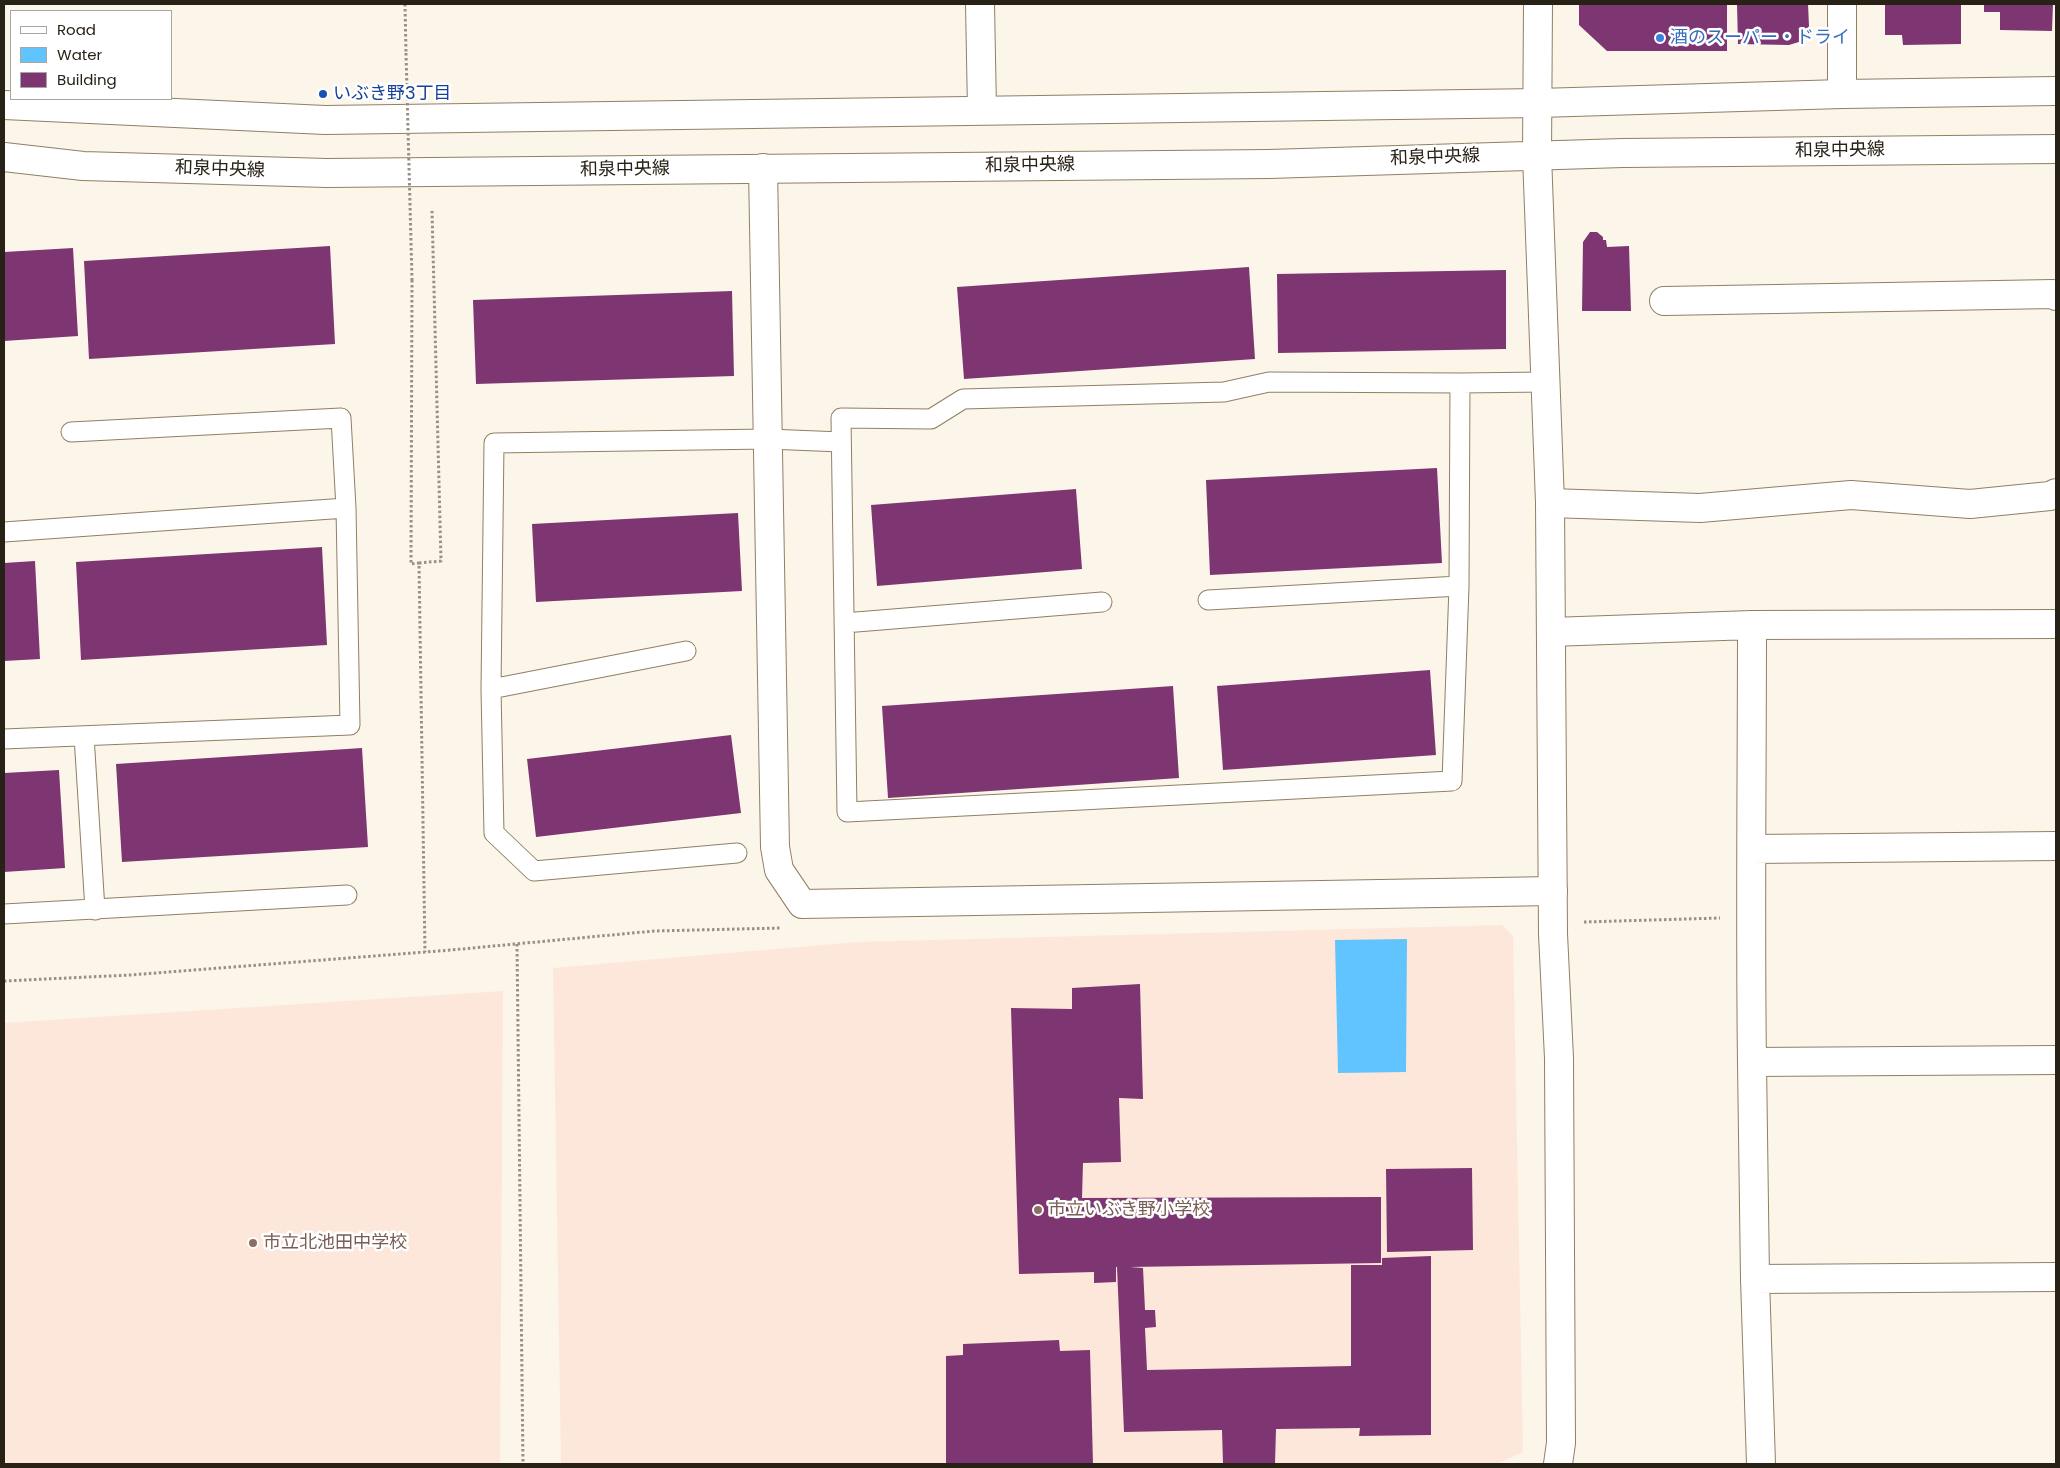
<!DOCTYPE html>
<meta charset="utf-8">
<style>
body{margin:0}
#map{position:relative;width:2060px;height:1468px;overflow:hidden;background:#fcf5e9;font-family:Poppins,sans-serif}
canvas{display:block}
.frame{position:absolute;inset:0;border:5px solid #282116;pointer-events:none}
.legend{position:absolute;left:10px;top:10px;width:162px;height:90px;box-sizing:border-box;background:#fff;border:1px solid #a9a6a2;margin:0;padding:6px 9px;list-style:none;font-size:15px;color:#282116}
.legend li{display:flex;align-items:center;gap:10px;height:25px}
.legend b{width:25px;border:1px solid #a9a6a2}
</style>
<div id="map">
<canvas width="2060" height="1468"></canvas>
<div class="frame"></div>
<ul class="legend">
<li><b style="height:6px;background:#fff"></b>Road</li>
<li><b style="height:14px;background:#62c4fe"></b>Water</li>
<li><b style="height:14px;background:#7d3671"></b>Building</li>
</ul>
</div>
<script>
const c = document.querySelector('canvas').getContext('2d');
c.lineJoin = 'round';
function fillPath(path, color) { c.fillStyle = color; c.fill(path, 'evenodd'); }
function trace(path, color, width, dash) { c.strokeStyle = color; c.lineWidth = width; c.lineCap = dash ? 'butt' : 'round'; c.setLineDash(dash || []); c.stroke(path); }
function drawText(font, color, halo, rows, align = 'center') {
  c.font = font + ' Poppins,"Noto Sans JP",sans-serif'; c.lineWidth = 5; c.setLineDash([]); c.textBaseline = 'middle'; c.strokeStyle = halo; c.fillStyle = color; for (const [text, x, y, turn = 0] of rows) {
    c.save(); c.translate(x, y); c.rotate((+turn || 0) * Math.PI / 180); c.textAlign = isNaN(turn) ? turn : align; if (halo) c.strokeText(text, 0, 0); c.fillText(text, 0, 0); c.restore();
  }
}
fillPath(new Path2D(`
 M1502,925L1513,936L1523,1452L1497,1464H561L553,968L857,942Z
 M503,991L500,1464H4V1023Z`), '#fde7da');
fillPath(new Path2D(`
 M1407,939L1406,1072L1338,1073L1335,940Z`), '#62c4fe');
fillPath(new Path2D(`
 M1579,4H1727V51H1607L1579,25Z
 M1737,4H1808L1809,26L1806,34L1802,41L1789,45L1738,44Z
 M1885,4H1961V44L1903,45L1902,35H1885Z
 M1984,4H2053L2052,31L2000,30V12H1984Z
 M1590,232H1597L1603,237V240H1606L1607,247L1629,246L1631,311H1582L1583,242Z
 M330,246L335,344L89,359L84,261Z
 M73,248L78,336L4,341V252Z
 M1249,267L1255,359L964,379L957,287Z
 M1506,270V349L1278,353L1277,274Z
 M732,291L734,376L476,384L473,300Z
 M1437,468L1442,563L1210,575L1206,480Z
 M1076,489L1082,569L877,586L871,505Z
 M738,513L742,591L536,602L532,524Z
 M322,547L327,645L81,660L76,562Z
 M35,561L40,659L4,661V563Z
 M1430,670L1436,755L1223,770L1217,686Z
 M1173,686L1179,778L888,798L882,706Z
 M731,735L741,813L536,837L527,759Z
 M362,748L368,847L122,862L116,764Z
 M59,770L65,868L4,872V773Z
 M1140,984L1143,1099L1119,1098L1121,1162L1083,1163L1082,1198L1381,1197V1263L1130,1267L1143,1268L1145,1310H1155L1156,1327L1145,1328L1147,1370L1351,1366V1265H1382V1258L1431,1256V1435L1359,1436L1360,1428L1276,1429L1275,1464H1223L1222,1430L1124,1432L1117,1267H1116V1282L1094,1283V1272L1019,1274L1011,1008L1072,1009V988Z
 M1472,1168L1473,1250L1387,1252L1386,1169Z
 M1059,1340L1060,1351L1090,1350L1093,1464H946V1356L963,1355V1344Z`), '#7d3671');
const service = new Path2D(`
 M1460,383L1459,586L1452,781L847,812L841,418L931,419L963,399L1224,392L1269,382L1460,383L1546,382
 M4,532L346,508
 M1208,600L1459,586
 M844,623L1102,602
 M491,689L686,651
 M84,736L95,910
 M4,739L350,725L346,508L341,418L71,432
 M737,853L534,871L494,833L491,689L494,443L768,439L841,442
 M4,914L347,895`);
const pedestrian = new Path2D(`
 M1752,1062L1755,1279`);
const minor = new Path2D(`
 M980,4L982,110
 M1842,94V4
 M763,168L775,847L779,870L802,904L1553,891
 M1664,301L2053,294L2056,296
 M1550,503L1700,508L1851,495L1970,504L2050,496L2056,493
 M1752,625C1752,771 1750,917 1752,1062L2056,1060
 M1551,632L1752,625L2056,624
 M1752,849L2056,846
 M1761,1464L1755,1279L2056,1277`);
const tertiary = new Path2D(`
 M1538,4L1537,155L1550,503L1553,934L1559,1058L1561,1443L1558,1464
 M4,105L325,120L1539,103L1842,94L2056,91
 M4,157L83,166L327,173L1269,164L1623,153L2056,149`);
trace(service, '#907f63', 21);
trace(pedestrian, '#907f63', 30);
trace(minor, '#907f63', 30);
trace(tertiary, '#907f63', 30);
trace(new Path2D(`
 M405,4L406,53
 M412,280L411,564L419,563L425,952
 M419,563L441,561L432,211
 M1584,922L1720,918
 M517,944L523,1464
 M4,981L130,975L451,950L654,931L781,928`), '#979085', 3, [2.5, 2.5]);
trace(service, '#fff', 19);
trace(pedestrian, '#fff', 28);
trace(minor, '#fff', 28);
trace(tertiary, '#fff', 28);
trace(new Path2D(`
 M406,53L412,280`), '#979085', 3, [2.5, 2.5]);
for (const [x, y, r, color] of [
 [1660,38,5,"#3f7fe0"],
 [323,94,5,"#1a4fb4"],
 [1038,1210,5,"#8d6e63"],
 [253,1243,5,"#8d6e63"]
]) { const dot = new Path2D(); dot.arc(x, y, r, 0, 2 * Math.PI); c.fillStyle = color; c.fill(dot); trace(dot, '#fff', 2); }
drawText('18px', '#366cbe', '#fff', [
 ["酒のスーパー・ドライ",1670,38]
], 'left');
drawText('18px', '#164399', '#fff', [
 ["いぶき野3丁目",333,94]
], 'left');
drawText('18px', '#282116', '#fff', [
 ["和泉中央線",1840,151,-1],
 ["和泉中央線",1435,158,-2],
 ["和泉中央線",1030,166,-1],
 ["和泉中央線",220,170,2],
 ["和泉中央線",625,170,-1]
]);
drawText('18px', '#785e54', '#fff', [
 ["市立いぶき野小学校",1048,1210],
 ["市立北池田中学校",263,1243]
], 'left');
</script>
